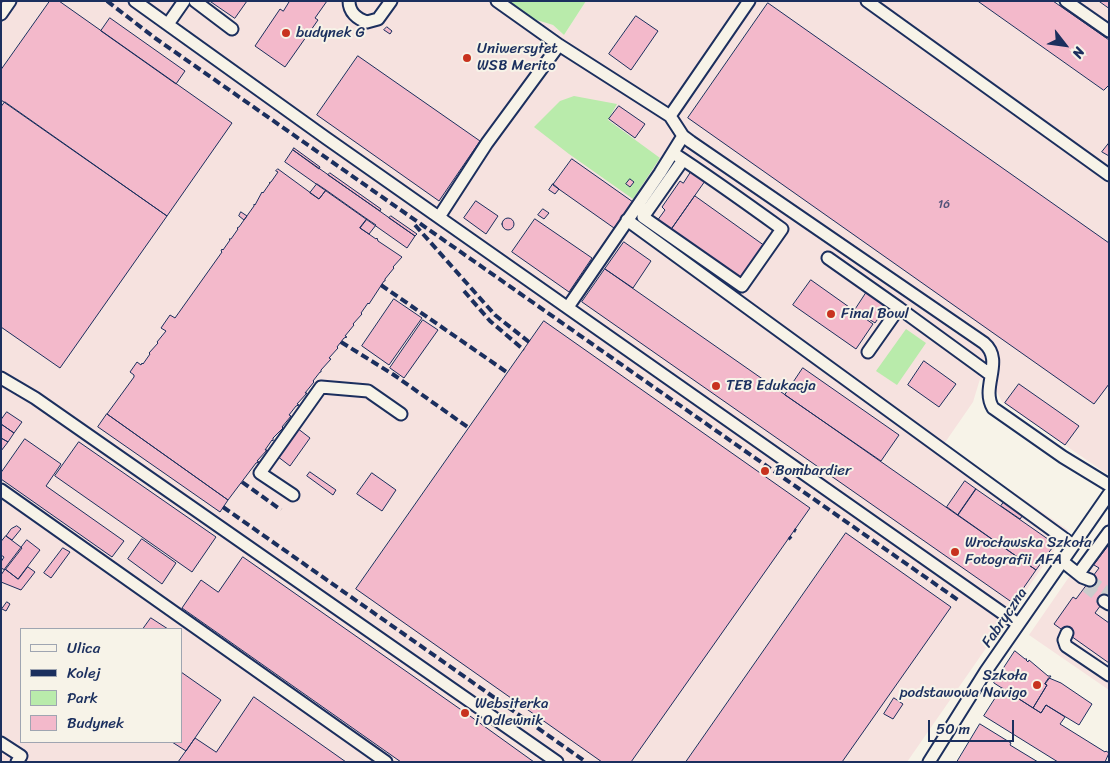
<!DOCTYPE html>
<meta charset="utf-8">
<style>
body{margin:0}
#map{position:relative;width:1110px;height:763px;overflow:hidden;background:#f7f3e8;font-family:Sriracha,sans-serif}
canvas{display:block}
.frame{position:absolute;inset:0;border:2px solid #1b2f5e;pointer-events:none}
.legend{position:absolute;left:20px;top:628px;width:162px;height:115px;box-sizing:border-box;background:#f7f3e8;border:1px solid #9fa5b1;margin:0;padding:6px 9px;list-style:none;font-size:15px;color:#1b2f5e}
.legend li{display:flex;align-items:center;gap:10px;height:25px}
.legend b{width:25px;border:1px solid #9fa5b1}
.north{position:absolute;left:1040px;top:20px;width:50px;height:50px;-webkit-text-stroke:4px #f7f3e8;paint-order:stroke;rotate:120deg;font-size:14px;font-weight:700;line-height:20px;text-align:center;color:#1b2f5e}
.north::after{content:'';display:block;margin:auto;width:18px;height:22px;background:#1b2f5e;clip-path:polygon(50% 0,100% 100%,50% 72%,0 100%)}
.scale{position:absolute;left:928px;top:720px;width:86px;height:22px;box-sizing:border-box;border:2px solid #1b2f5e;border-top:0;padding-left:6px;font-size:15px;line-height:18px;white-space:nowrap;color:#1b2f5e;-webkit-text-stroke:4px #f7f3e8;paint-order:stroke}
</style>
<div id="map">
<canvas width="1110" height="763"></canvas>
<div class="frame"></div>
<ul class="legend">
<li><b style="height:6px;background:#f7f3e8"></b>Ulica</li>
<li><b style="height:6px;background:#1b2f5e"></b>Kolej</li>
<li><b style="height:14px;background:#b9ebab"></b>Park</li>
<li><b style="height:14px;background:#f3b9cb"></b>Budynek</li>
</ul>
<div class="north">N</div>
<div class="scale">50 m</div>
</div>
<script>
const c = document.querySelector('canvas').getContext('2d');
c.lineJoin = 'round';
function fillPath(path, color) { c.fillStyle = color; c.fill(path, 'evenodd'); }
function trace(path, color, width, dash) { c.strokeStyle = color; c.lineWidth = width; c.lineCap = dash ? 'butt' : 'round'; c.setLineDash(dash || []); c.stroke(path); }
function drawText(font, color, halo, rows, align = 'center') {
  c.font = font + ' Sriracha,sans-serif'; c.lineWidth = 4; c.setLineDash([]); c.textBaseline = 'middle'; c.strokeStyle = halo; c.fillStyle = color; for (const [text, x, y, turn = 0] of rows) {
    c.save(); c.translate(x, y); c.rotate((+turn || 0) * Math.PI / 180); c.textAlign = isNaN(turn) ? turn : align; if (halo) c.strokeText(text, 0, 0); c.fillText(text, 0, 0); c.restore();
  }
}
fillPath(new Path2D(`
 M1,1H507L530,18L553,25L564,35L586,1H1054L1109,40V472L1107,474L1011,408L1002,402L996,390L980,379L973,402L944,444L1068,530L907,762H1ZM21,629H181V742H21Z
 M1076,1H1109V23Z
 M1109,521V690L1029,635L1069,577L1074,576L1081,565L1082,560Z`), '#f6e2df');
fillPath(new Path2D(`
 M507,1H586L564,35L553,25L530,18Z
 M574,96L617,104L608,120L660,158L633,199L569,154L534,127L560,101Z
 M906,329L926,343L897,385L876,371Z`), '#b9ebab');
const building = new Path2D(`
 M50,1H59L232,123L167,216L1,100V70Z
 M210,1H247L235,18Z
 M290,1H327L315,18L318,20L285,67L255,46L280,9L283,11Z
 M978,1H1053L1109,40V85L1104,90Z
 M1099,1H1109V8Z
 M768,3L1109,243V384L1094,404L688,118Z
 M636,16L658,31L631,70L609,54Z
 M110,18L185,71L176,84L101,31Z
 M387,27L392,31L390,34L384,30Z
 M358,56L480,141L439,201L317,115Z
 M5,102L167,216L60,368L1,327V107Z
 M619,106L645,124L635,138L609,119Z
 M1109,143V156L1102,152Z
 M294,148L320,167L319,169L293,150Z
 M293,150L415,236L407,248L285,162Z
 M572,159L633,202L614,228L553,185Z
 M278,169L319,199L326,190L367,219L360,228L376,239L377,238L378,241L402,257L393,267L394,268L385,279V281H384L369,304L368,303L361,313L362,314L353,324L354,325L345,336L347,337L344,338L337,347L338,348L329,358L331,359L321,370V372H320L313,381L314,382L305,393H307L297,404L299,405L296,406L289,415L291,416L282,427L283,428L273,438V441L272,440L265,450H267L257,461L259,462L256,463L228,500L107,414L134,377V375L130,372L137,362L141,365L142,363L143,364L150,354L149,353L158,343L157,342L166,331L161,328L170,315L175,318L222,252L221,251L222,249L223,250L230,240L229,239H231L238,229L237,228L239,227L254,206V204L255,205L262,192L263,193L270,183H269L271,182L278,172L276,171Z
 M691,172L705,181L670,231L657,221L665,210L662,207L680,181L683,183Z
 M330,173L381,209L380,211L328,175Z
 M630,179L634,182L630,187L626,184Z
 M317,184L326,190L319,199L310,193Z
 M553,184L559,189L555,194L549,190Z
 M695,196L765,246L741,280L671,230Z
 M476,201L498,216L486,234L464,218Z
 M543,209L549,213L544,219L538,215Z
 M241,212L247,216L244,220L239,216Z
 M391,216L417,234L415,236L389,218Z
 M502 224a6 6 0 1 1 12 0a6 6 0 1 1-12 0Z
 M367,219L376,225L369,234L360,228Z
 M535,219L592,258L569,292L512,252Z
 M624,242L651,261L633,288L605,269Z
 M605,269L1036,570L1013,603L582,302Z
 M811,280L873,324L856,349L793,305Z
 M868,290L888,304L875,323L855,310Z
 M394,299L422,318L389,365L362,346Z
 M423,320L438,330L404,378L390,368Z
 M544,321L810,508L631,762H602L356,589Z
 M924,361L956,384L939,407L908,385Z
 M803,368L899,435L881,461L785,395Z
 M1019,384L1079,426L1065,445L1005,403Z
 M7,412L22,422L14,433L1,424V420Z
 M107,414L228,500L220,512L98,427Z
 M1,424L14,433L8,442L1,438Z
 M297,428L310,438L290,466L277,456Z
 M1,438L8,442L1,451Z
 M25,439L61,464L46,486L124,541L112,557L1,479V473Z
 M79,442L216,537L192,572L55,476Z
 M310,472L336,490L333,495L307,476Z
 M372,473L396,490L382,511L357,494Z
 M965,481L976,489L958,515L947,507Z
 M976,489L1055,544L1036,570L958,515Z
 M1004,502L1023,515L1020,519L1001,506Z
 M17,526L21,529L12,540L6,536L11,529Z
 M846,533L951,607L842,762H686Z
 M6,536L22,548L5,570L1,568V562L4,557L1,555V542Z
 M142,539L176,563L162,584L128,559Z
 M27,540L40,550L18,579L5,569Z
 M1109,545V594L1095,613L1109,623V663L1054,624L1073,597L1076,599L1099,568L1094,565Z
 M63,548L70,552L51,578L44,573Z
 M243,557L470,716L534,762H401L182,608L201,580L218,592Z
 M28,567L35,572L21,590L1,582V575L5,569L18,579Z
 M7,602L10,604L6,611L2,609Z
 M151,618L168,629H143Z
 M1015,651L1025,659H1027L1026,660L1028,662L1029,660L1048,676H1051L1045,684L1047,685L1033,708L994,683Z
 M181,672L221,700L186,751L172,742H181Z
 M1049,678L1061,683L1092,704L1079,725L1046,705L1041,713L1033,708L1047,685L1045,684Z
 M1002,688L1041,713L1046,705L1065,717L1060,724L1105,752L1106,751L1109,753L1105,762H1058L984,716Z
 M254,697L346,762H178L195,738L216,752Z
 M894,698L903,704L893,719L884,714Z
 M980,724L1011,743L1010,745L1038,762H957Z`);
fillPath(building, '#f3b9cb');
trace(building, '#1b2f5e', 1);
trace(new Path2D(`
 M1090,580L1109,593
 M1086,587L1104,601`), '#cbcccc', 11, [11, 5.5]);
const minor = new Path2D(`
 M135,1L326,138L1018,624
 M195,1L232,29
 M349,1C349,12 357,19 367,22L378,19L391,1
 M497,1L559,45
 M867,1L1109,175
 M1066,1L1109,31
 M1,14L10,1
 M168,24L184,1
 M670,116L683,136L691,142L984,343C1005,361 980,387 993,408L1063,457L1109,485
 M673,153C710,177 746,203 782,229L742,286L643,217L683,160
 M439,217L487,143L559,45L670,116L749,1
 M627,220L1073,545
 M828,258L899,308
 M568,307L660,173L683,136
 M868,352L899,308L991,375
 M1,378L35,398L557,762
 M1,490L386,762
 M293,495L260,473L321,387L368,391L401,414
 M1062,561L1082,577L1090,580
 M1079,573L1109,532
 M1104,601L1109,604
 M1067,633L1064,640L1066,646L1109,675
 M1,743L21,756L17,762
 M929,762L986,671L1109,494`);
trace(minor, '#1b2f5e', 15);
trace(minor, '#f7f3e8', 11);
trace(new Path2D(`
 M107,1L155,38L958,600
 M415,225L495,315L529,342
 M381,285L508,373
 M464,291L490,321L524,350
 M341,342L394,375L469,428
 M242,482L281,510
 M223,507L586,762
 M794,530L796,531
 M789,537L791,539`), '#1b2f5e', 4, [8, 4]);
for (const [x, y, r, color] of [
 [286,33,5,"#c8321e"],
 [467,58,5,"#c8321e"],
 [831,314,5,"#c8321e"],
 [716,386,5,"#c8321e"],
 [765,471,5,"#c8321e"],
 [955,552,5,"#c8321e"],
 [1037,685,5,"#c8321e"],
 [465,713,5,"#c8321e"]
]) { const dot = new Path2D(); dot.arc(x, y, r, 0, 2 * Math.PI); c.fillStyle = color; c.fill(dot); trace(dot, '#f7f3e8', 2); }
drawText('12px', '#515279', null, [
 ["16",944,205]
]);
drawText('15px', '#1b2f5e', '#f7f3e8', [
 ["budynek G",296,33],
 ["Uniwersytet",477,49],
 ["WSB Merito",477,66],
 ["Final Bowl",841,314],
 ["TEB Edukacja",726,386],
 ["Bombardier",775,471],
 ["Wrocławska Szkoła",965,543],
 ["Fotografii AFA",965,560],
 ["Szkoła",1027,676,"right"],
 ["podstawowa Navigo",1027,693,"right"],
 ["Websiterka",475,704],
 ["i Odlewnik",475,721]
], 'left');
drawText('15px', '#1b2f5e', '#f7f3e8', [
 ["Fabryczna",1005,618,-56]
]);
</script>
